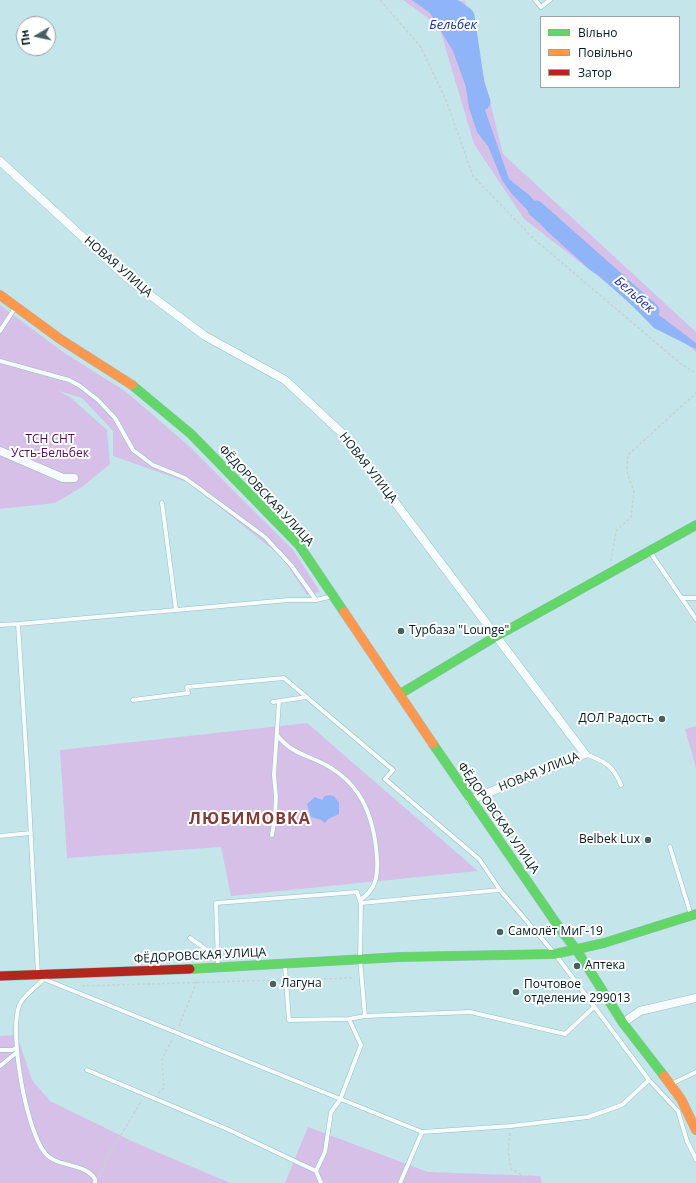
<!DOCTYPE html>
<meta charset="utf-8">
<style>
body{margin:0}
#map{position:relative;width:696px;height:1183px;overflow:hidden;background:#c4e6eb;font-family:"Open Sans",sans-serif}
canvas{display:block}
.legend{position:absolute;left:540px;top:16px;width:140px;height:72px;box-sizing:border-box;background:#fff;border:1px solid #99a3a5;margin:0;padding:5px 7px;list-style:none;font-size:12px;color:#011a1d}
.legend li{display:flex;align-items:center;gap:8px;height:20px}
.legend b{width:20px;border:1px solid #99a3a5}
.north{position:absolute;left:16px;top:16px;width:40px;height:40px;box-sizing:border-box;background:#fff;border:1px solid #99a3a5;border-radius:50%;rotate:261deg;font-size:11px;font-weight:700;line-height:16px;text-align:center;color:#011a1d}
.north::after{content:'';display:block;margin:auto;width:14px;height:18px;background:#456165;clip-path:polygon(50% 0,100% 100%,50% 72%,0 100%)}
</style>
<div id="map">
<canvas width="696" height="1183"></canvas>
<ul class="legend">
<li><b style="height:5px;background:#63d668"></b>Вільно</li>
<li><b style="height:5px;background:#ff974d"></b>Повільно</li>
<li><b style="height:5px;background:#b3261e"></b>Затор</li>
</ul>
<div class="north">Пн</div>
</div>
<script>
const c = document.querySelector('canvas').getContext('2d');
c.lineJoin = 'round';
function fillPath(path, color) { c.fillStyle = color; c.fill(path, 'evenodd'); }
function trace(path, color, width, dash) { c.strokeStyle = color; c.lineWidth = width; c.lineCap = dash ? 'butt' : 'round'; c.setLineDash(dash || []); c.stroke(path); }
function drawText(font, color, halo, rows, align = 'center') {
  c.font = font + ' "Open Sans",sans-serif'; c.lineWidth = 4; c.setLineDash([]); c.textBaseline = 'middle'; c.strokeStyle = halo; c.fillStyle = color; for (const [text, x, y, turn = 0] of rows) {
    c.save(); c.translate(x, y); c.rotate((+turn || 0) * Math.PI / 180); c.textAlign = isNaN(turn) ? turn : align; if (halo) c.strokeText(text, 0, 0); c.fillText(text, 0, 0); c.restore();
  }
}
fillPath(new Path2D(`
 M403,0L465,1L503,154L696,332V352L524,219L474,144L439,26Z
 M0,305L63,352L125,391L188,445L294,551L320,592L307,595L282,557L190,483L113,456V431L82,398L59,391L70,397L107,430L110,464L82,487L55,503L0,509Z
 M307,723L478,871L231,896L221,847L67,858L60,750Z
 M696,726V768L685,729Z
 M17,1035L32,1080L50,1101L136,1143L230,1183H0V1036Z
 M308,1127L428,1172L540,1176L542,1183H285Z`), '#d6c0e8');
fillPath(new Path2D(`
 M412,0H443L466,16L476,84L509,179L529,195L550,219L552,224L639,300L696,343V349L654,328L608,281L590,270L547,231L511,193L502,180L488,146L477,132L469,108L466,87L453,51L430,13Z
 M330,795L334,796L339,803V814L328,819L325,823L321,820L311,817L307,804L315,797L322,800L325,796Z`), '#8fb4f7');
trace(new Path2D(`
 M443,0L466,16L476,84L482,102
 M536,209L651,311`), '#8fb4f7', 17);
const lane = new Path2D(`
 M535,0L541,7L550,0
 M0,331L15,308
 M0,361L69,380L80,386L98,400L115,418L133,450L153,465L185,478L265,537L291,565L316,600
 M162,503L176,610
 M650,552L696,619
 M682,598H696
 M0,625L18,624
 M133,700L188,693L187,687L284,678L393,770L385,779L479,859L500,890L555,954L649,1080L622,1105L588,1117L511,1126L422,1132L44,979L38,975L28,781L18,624L289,600H316L333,596
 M273,702L307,697
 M277,735C288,750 302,754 318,761C360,780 374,814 377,858C378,876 376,890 360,900
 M585,754C604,761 613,765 621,785
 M272,835L275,818L276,797L274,775L279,701
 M0,836L31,833
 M670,847L691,915
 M190,938L217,957
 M285,966L289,1020L349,1019L365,1016L470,1012L565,1034L594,1007
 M218,968L216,903L357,892L360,901
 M44,979C38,985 21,998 19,1006C9,1034 26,1130 45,1153C57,1168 84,1162 95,1179V1183
 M365,1016L360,959L361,903L500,890
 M0,1050H12L17,1048
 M0,1066L16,1053
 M87,1070L227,1129L316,1171L321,1183
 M649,1080L678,1111L687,1141L696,1159
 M671,1084L696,1072
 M316,1171L325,1152L331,1112L340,1100L361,1045L349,1019
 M400,1183L422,1132`);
const street = new Path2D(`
 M0,161L126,277L205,336L285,380L345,436L585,754L470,800
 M0,451L63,478H74
 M623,1023L640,1011L696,998`);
const fast = new Path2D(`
 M132,385L191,434L299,545L344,612
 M400,694L495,637L696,525
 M433,744L563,933L576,949L623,1023L664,1076
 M190,969L400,957L555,954L604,943L696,914`);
const slow = new Path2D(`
 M0,295L60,339L132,385
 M344,612L433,744
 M664,1076L681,1099L696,1130`);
const jam = new Path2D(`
 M0,976L190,969`);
trace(lane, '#97bdc2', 5);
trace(street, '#97bdc2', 9);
trace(fast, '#97bdc2', 10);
trace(slow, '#97bdc2', 10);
trace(jam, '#97bdc2', 10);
trace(new Path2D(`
 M380,0L420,46L446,100L473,176L534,239L681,364L696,373
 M611,561L616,531L631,517L634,492L627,472L628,455L696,393
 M294,980L352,978
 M82,986L280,980
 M179,1026L197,981
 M158,1093L164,1088L162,1059L173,1038
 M510,1133L508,1151L511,1169L522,1175L526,1183
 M100,1175L107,1158L142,1100`), '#c7d2d3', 1.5, [3, 2]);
trace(lane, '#f6fbfc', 4);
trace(street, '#f6fbfc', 8);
trace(fast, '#63d668', 9);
trace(slow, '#ff974d', 9);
trace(jam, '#b3261e', 9);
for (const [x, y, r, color] of [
 [401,631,4,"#456165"],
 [662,719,4,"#456165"],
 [648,840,4,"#456165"],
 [500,932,4,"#456165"],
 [577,966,4,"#456165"],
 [273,984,4,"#456165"],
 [516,992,4,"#456165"]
]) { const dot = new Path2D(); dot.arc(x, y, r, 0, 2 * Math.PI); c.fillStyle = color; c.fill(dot); trace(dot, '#fff', 1.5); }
drawText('12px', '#011a1d', '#fff', [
 ["НОВАЯ УЛИЦА",118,267,41],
 ["НОВАЯ УЛИЦА",368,468,52],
 ["ФЁДОРОВСКАЯ УЛИЦА",266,496,47],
 ["НОВАЯ УЛИЦА",539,772,-22],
 ["ФЁДОРОВСКАЯ УЛИЦА",498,818,55],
 ["ФЁДОРОВСКАЯ УЛИЦА",200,956,-3]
]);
drawText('12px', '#550a59', '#fff', [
 ["ТСН СНТ",50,440],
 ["Усть-Бельбек",50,454]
]);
drawText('12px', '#011a1d', '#fff', [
 ["Турбаза \"Lounge\"",409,631],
 ["ДОЛ Радость",654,719,"right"],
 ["Belbek Lux",640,840,"right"],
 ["Самолёт МиГ-19",508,932],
 ["Аптека",585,966],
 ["Лагуна",281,984],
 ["Почтовое",524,985],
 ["отделение 299013",524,999]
], 'left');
drawText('italic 13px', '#17339d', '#fff', [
 ["Бельбек",453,25],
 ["Бельбек",634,295,41]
]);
c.letterSpacing = '1px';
drawText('bold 16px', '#823a35', '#fff', [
 ["ЛЮБИМОВКА",250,819]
]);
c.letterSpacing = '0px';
</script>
